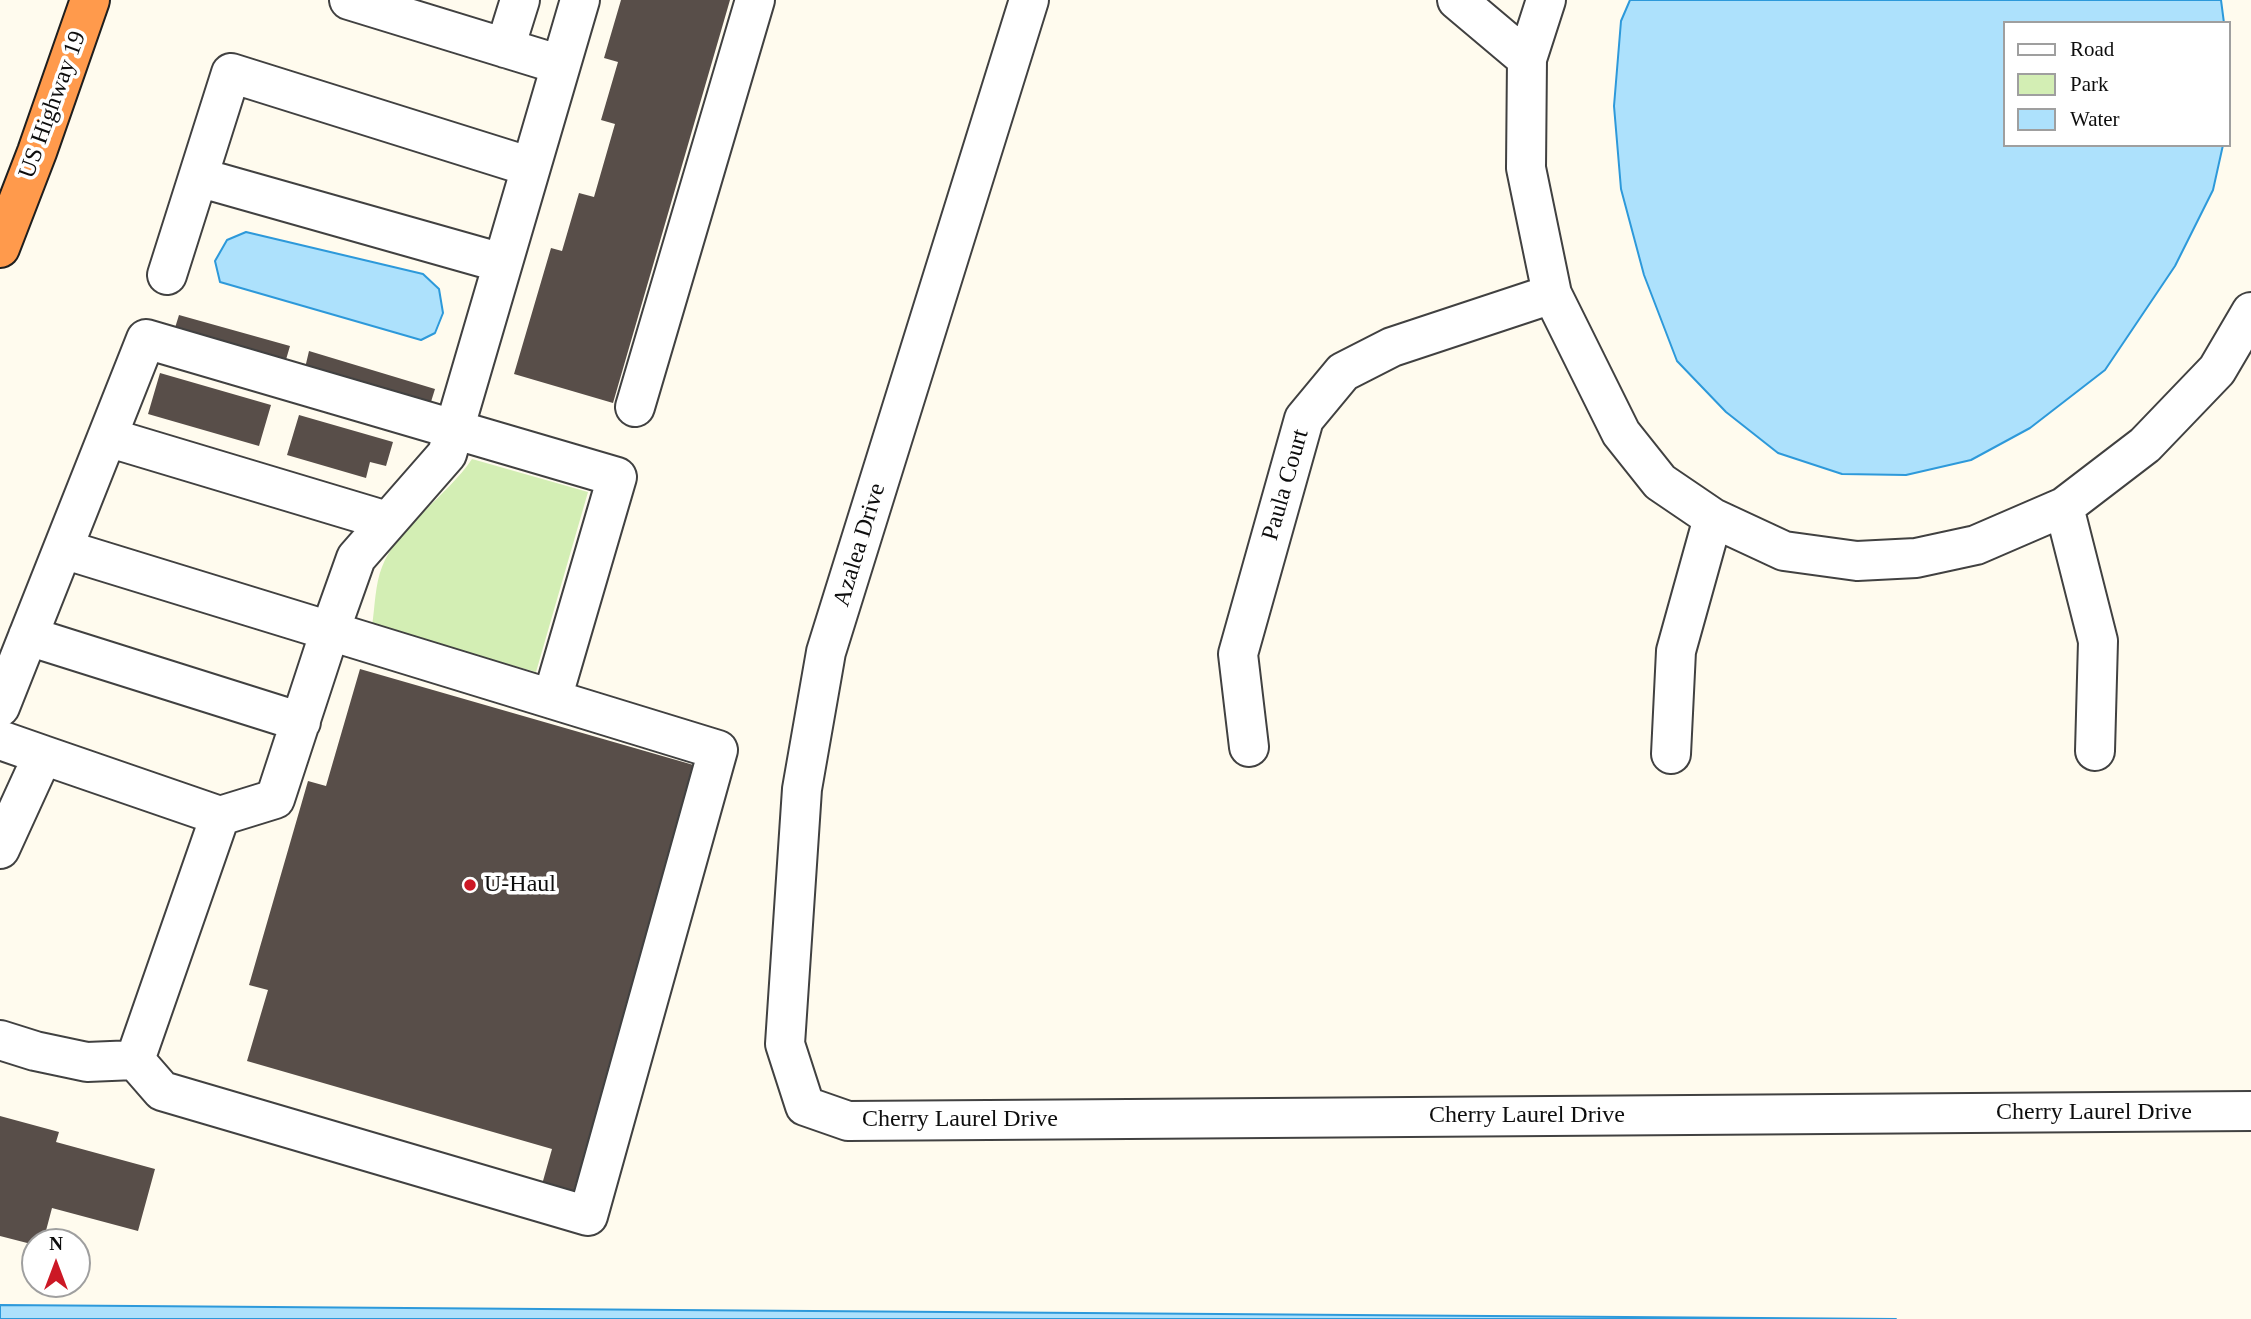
<!DOCTYPE html>
<style>
body{margin:0}
#map{position:relative;width:2251px;height:1319px;overflow:hidden;background:#fffbee;font-family:Georgia,serif}
canvas{display:block}
.legend{position:absolute;left:2003px;top:21px;width:228px;height:126px;box-sizing:border-box;background:#fff;border:2px solid #9f9f9f;margin:0;padding:9px 12px;list-style:none;font-size:21px;color:#0e0e0e}
.legend li{display:flex;align-items:center;gap:14px;height:35px}
.legend b{width:35px;border:2px solid #9f9f9f}
.north{position:absolute;left:21px;top:1228px;width:70px;height:70px;box-sizing:border-box;background:#fff;border:2px solid #9f9f9f;border-radius:50%;rotate:0deg;font-size:19px;font-weight:700;line-height:28px;text-align:center;color:#0e0e0e}
.north::after{content:'';display:block;margin:auto;width:24px;height:32px;background:#cc1825;clip-path:polygon(50% 0,100% 100%,50% 72%,0 100%)}
</style>
<div id="map">
<canvas width="2251" height="1319"></canvas>
<ul class="legend">
<li><b style="height:9px;background:#fff"></b>Road</li>
<li><b style="height:19px;background:#d3eeb4"></b>Park</li>
<li><b style="height:19px;background:#ade1fc"></b>Water</li>
</ul>
<div class="north">N</div>
</div>
<script>
const c = document.querySelector('canvas').getContext('2d');
c.lineJoin = 'round';
function fillPath(path, color) { c.fillStyle = color; c.fill(path, 'evenodd'); }
function trace(path, color, width, dash) { c.strokeStyle = color; c.lineWidth = width; c.lineCap = dash ? 'butt' : 'round'; c.setLineDash(dash || []); c.stroke(path); }
function drawText(font, color, halo, rows, align = 'center') {
  c.font = font + ' Georgia,serif'; c.lineWidth = 7; c.setLineDash([]); c.textBaseline = 'middle'; c.strokeStyle = halo; c.fillStyle = color; for (const [text, x, y, turn = 0] of rows) {
    c.save(); c.translate(x, y); c.rotate((+turn || 0) * Math.PI / 180); c.textAlign = isNaN(turn) ? turn : align; if (halo) c.strokeText(text, 0, 0); c.fillText(text, 0, 0); c.restore();
  }
}
fillPath(new Path2D(`
 M472,459L588,492L536,672L372,626C375,607 375,584 382,567C396,529 448,495 472,459Z`), '#d3eeb4');
const water = new Path2D(`
 M1630,0H2221L2224,23H2004V145H2223L2213,190L2175,266L2105,370L2030,428L1971,460L1906,475L1842,474L1778,453L1726,412L1677,361L1644,275L1621,189L1614,106L1621,21Z
 M246,232L423,274L439,289L443,313L435,333L421,340L220,282L215,261L227,240Z
 M0,1305L1896,1319H0Z`);
fillPath(water, '#ade1fc');
trace(water, '#2d99da', 2);
fillPath(new Path2D(`
 M621,0H730L613,403L514,374L551,248L562,251L579,193L594,197L615,124L601,120L618,62L604,58Z
 M179,315L290,346L285,363L174,331Z
 M309,351L435,389L430,405L305,368Z
 M160,373L271,405L259,446L148,414Z
 M299,415L393,442L386,466L370,462L366,478L287,455Z
 M360,669L697,766L572,1197L541,1188L552,1149L247,1061L268,990L249,985L308,781L326,786Z
 M0,1116L59,1132L56,1142L155,1169L138,1231L52,1208L43,1242H35V1245L0,1236Z`), '#584e49');
const minor = new Path2D(`
 M349,0L561,65
 M1029,0L826,652L802,789L785,1044L805,1106L848,1121L2251,1111
 M1457,0L1527,59
 M1546,0L1527,59L1526,168L1552,294L1621,433L1660,482L1713,518L1784,551L1857,561L1916,558L1976,545L2064,507L2145,445L2217,370L2251,312
 M505,48L520,0
 M198,177L502,263
 M167,275L231,73L531,167
 M635,407L755,0
 M107,437L387,521
 M2064,507L2098,641L2095,751
 M63,549L330,631L356,558L447,454L580,0
 M28,636L301,722
 M0,707L146,339L617,477L552,699
 M0,740L43,755
 M1249,747L1238,654L1304,419L1343,372L1392,347L1552,294
 M1671,754L1676,651L1713,518
 M0,849L43,755L220,816L275,799L330,631L718,750L588,1216L162,1091L135,1060L220,816
 M0,1040L35,1051L87,1062L135,1060`);
const highway = new Path2D(`
 M0,248L37,152L90,0`);
trace(minor, '#414141', 42);
trace(highway, '#1f1f1f', 42);
trace(minor, '#fff', 38);
trace(highway, '#ff9a4c', 38);
for (const [x, y, r, color] of [
 [470,885,7,"#cc1825"]
]) { const dot = new Path2D(); dot.arc(x, y, r, 0, 2 * Math.PI); c.fillStyle = color; c.fill(dot); trace(dot, '#fff', 2.5); }
drawText('24px', '#0e0e0e', '#fff', [
 ["US Highway 19",53,105,-70],
 ["Paula Court",1286,485,-74],
 ["Azalea Drive",860,545,-73],
 ["Cherry Laurel Drive",2094,1113],
 ["Cherry Laurel Drive",1527,1116],
 ["Cherry Laurel Drive",960,1120]
]);
drawText('24px', '#0e0e0e', '#fff', [
 ["U-Haul",484,885]
], 'left');
</script>
